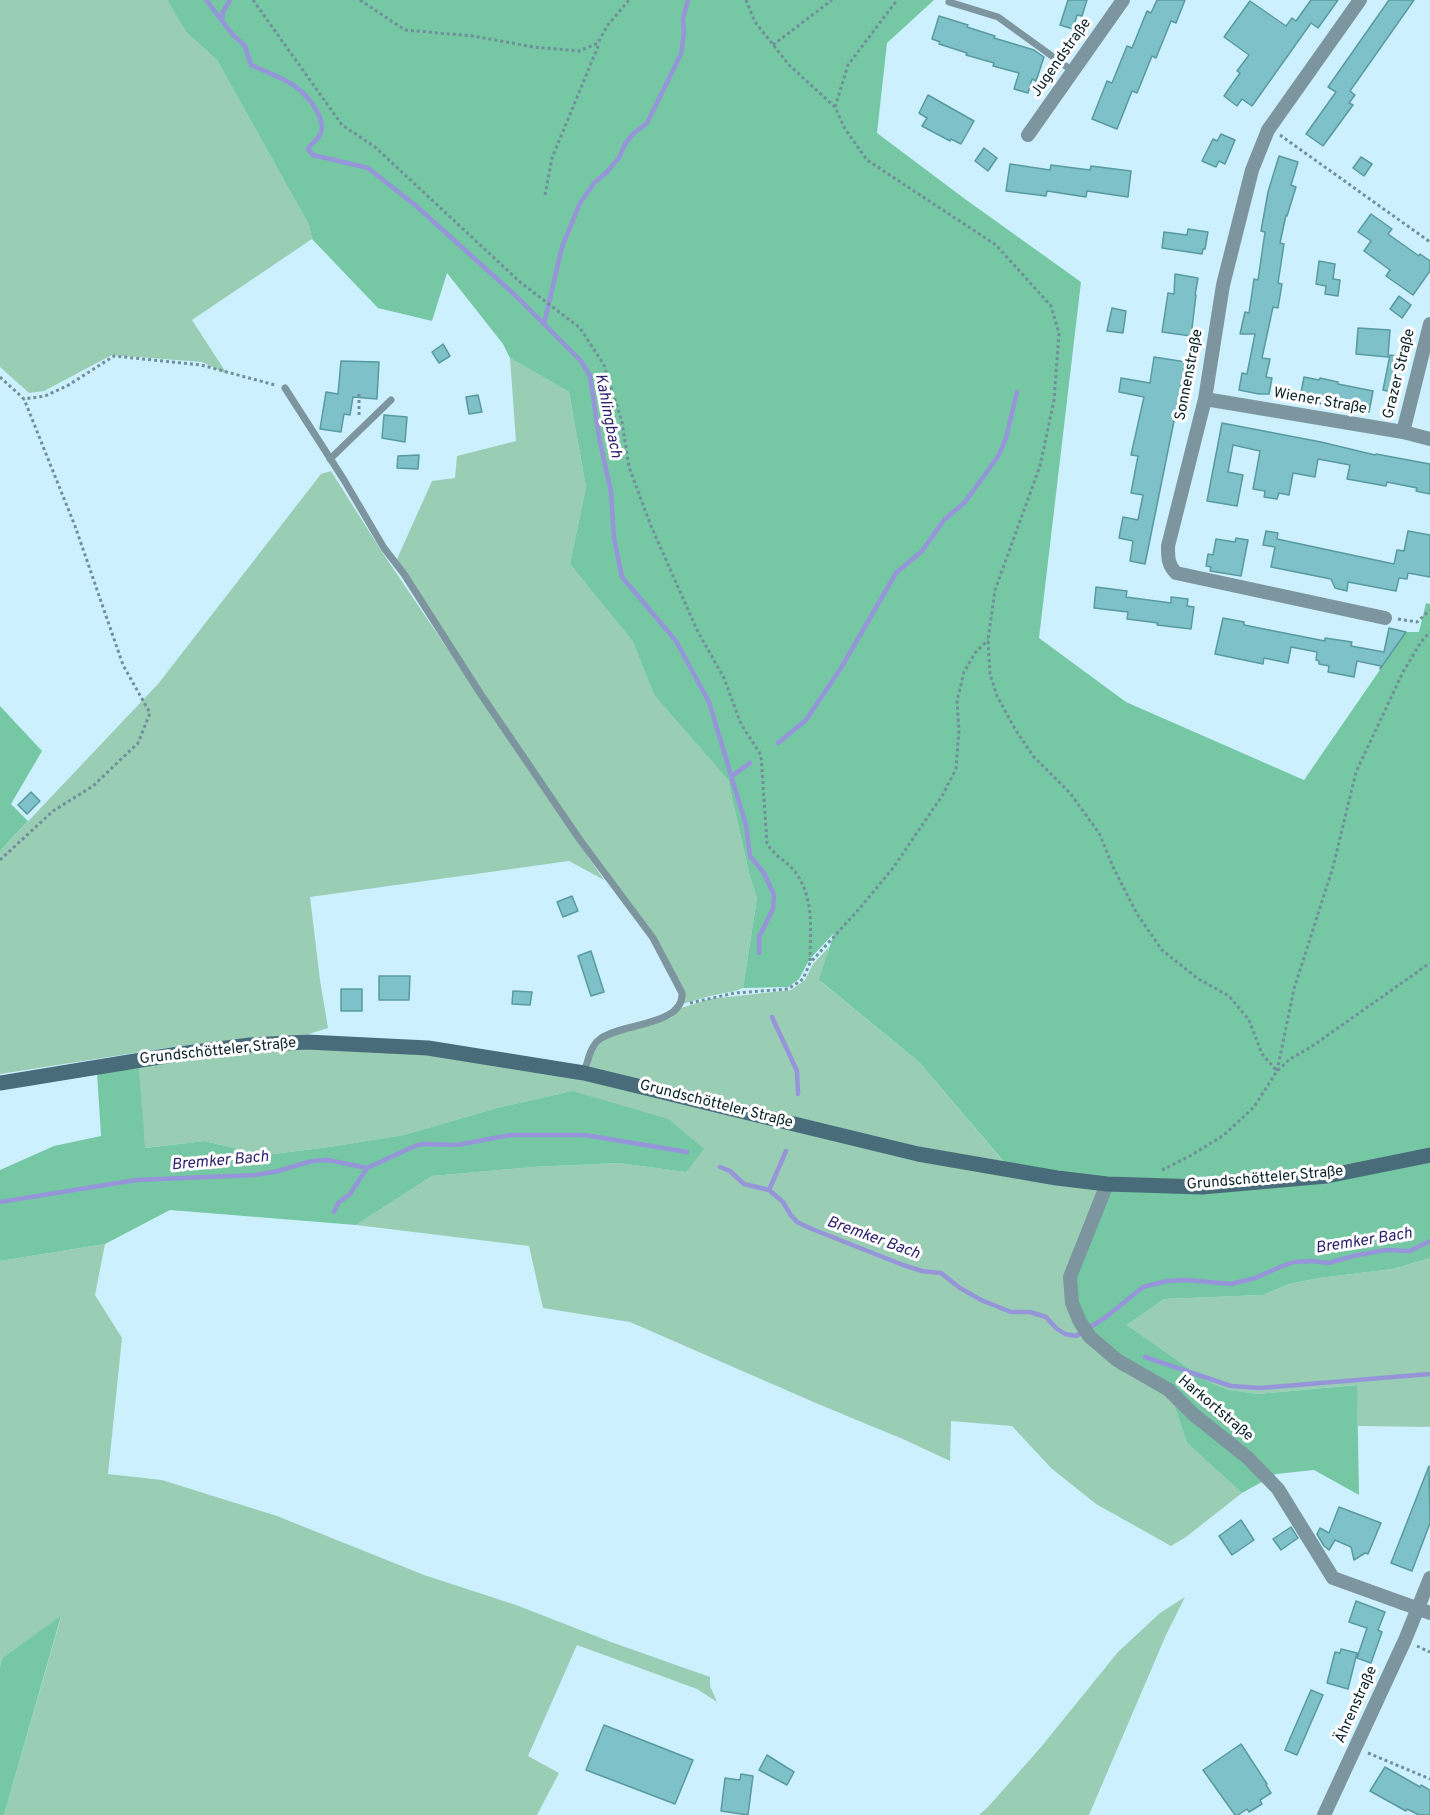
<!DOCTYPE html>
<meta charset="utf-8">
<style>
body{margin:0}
canvas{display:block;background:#cdf0fe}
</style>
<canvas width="1430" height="1815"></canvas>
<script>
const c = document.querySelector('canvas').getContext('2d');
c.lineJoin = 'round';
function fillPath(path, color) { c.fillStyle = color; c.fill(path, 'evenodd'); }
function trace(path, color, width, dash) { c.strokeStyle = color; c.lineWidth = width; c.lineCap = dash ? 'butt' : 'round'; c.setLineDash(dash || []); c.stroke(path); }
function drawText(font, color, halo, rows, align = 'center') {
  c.font = font + ' Overpass,sans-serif'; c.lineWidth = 6; c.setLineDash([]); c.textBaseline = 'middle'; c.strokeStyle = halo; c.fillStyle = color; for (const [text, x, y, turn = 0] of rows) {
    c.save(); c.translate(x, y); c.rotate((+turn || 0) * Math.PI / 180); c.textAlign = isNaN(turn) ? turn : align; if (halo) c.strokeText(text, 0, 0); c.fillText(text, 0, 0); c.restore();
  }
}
fillPath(new Path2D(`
 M0,0H167L186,32L217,60L309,225L312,239L192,320L227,374L202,362L112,355L44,391L29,393L0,367Z
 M510,358L569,392L586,487L570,564L633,642L654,695L728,780L750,877L757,898L743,988L735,991L710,996L682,1004L668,963L481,693L397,559L432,481L455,478L457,456L516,441Z
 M331,471L384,555L604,880L569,861L310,897L320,980L328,1028L309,1034L253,1038L179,1046L0,1074V851L158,684L321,474Z
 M829,947L821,982L919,1062L1003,1161L920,1147L590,1067L592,1053L603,1039L671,1018L681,1008L710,999L791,990L805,980L813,964Z
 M250,1045L428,1048L584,1073L775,1121L1107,1184L1070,1277L1169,1390L1187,1443L1242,1493L1186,1537L1171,1546L1096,1504L1051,1468L1012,1426L951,1421L950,1461L905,1440L818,1404L630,1322L543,1308L529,1246L356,1225L432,1176L533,1167L618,1163L686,1172L572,1091L497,1108L404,1135L329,1147L265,1155L204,1141L144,1148L139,1068Z
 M105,1244L95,1295L122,1338L108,1474L162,1480L277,1516L424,1575L516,1605L611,1642L710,1677V1686L717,1702L697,1689L577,1645L528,1756L559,1773L537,1815H4L61,1617L2,1658L0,1668V1261Z
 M1430,1258V1427L1358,1426L1356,1385L1258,1394L1229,1390L1207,1381L1127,1325L1164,1299L1263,1295L1289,1284L1319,1278L1393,1269Z
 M1185,1597L1166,1635L1089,1815H979L988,1807L1041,1747L1118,1652L1160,1613Z`), '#99cdb4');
fillPath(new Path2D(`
 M167,0H934L887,43L877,133L965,199L1081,282L1039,638L1126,702L1304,780L1406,632H1419L1426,603L1430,604V1258L1393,1269L1319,1278L1289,1284L1263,1295L1164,1299L1127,1325L1207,1381L1229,1390L1258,1394L1357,1385L1359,1495L1314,1470L1276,1474L1242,1493L1187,1443L1169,1390L1118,1370L1090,1337L1070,1277L1107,1184L1011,1170L919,1062L819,980L834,933L809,960L799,979L788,987L743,988L757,898L750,877L728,780L654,695L633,642L570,564L586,487L569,392L510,358L503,344L447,273L432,321L378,308L312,239L309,225L217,60L186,32Z
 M0,706L42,751L11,804L28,821L0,851Z
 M139,1068L145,1148L204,1141L265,1155L329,1147L404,1135L497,1108L572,1091L668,1119L704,1149L686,1172L618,1163L533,1167L432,1176L356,1225L170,1210L105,1244L0,1261V1170L54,1146L101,1136L97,1073Z
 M61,1616L4,1815H0V1668L2,1658Z`), '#75c8a3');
trace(new Path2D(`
 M206,0L233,35L245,46L251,65C280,78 302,83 318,113C321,120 324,127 320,135C317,140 311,144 308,149L313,155L368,168L415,205L516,296L581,361L590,376L599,437L611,492L614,538L622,577L676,641L709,702L746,825L750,856L764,873L774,895L773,909L759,937V953
 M222,21L223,12L230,0
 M544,324L562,247L580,203L595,182L606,173L619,158L625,144L633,134L647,123L681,54L684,34L683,19L688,0
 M778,743L806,720L841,668L896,573L922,551L944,520L965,502L999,455L1006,438L1017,392
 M732,776L750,763
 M772,1017L797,1071L798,1094
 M720,1167L730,1171L744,1184L769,1190L783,1202L790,1214L797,1222L812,1229L903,1265L922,1271L941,1273L960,1288L981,1300L1011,1312H1030L1046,1317L1056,1328L1065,1334L1076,1336L1106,1317L1143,1287L1167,1281L1187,1280L1231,1284L1255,1278L1280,1267L1294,1262L1312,1261L1329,1263L1353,1256L1385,1250L1410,1251L1430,1241
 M769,1190L786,1151
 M0,1202L136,1180L255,1175L278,1171L312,1161L328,1160L367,1168L415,1146L422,1144L457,1145L510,1135H585L687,1152
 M334,1212L338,1203L350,1194L367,1168
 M1145,1357L1231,1386L1260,1388L1430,1374`), '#9695d9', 4.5);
const building = new Path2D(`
 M1068,0H1087L1082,16L1077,15L1073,29L1060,25Z
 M1157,0H1185L1176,23L1171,21L1156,58L1152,56L1137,93L1132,91L1117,129L1092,119L1107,81L1112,83L1127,46L1132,48L1147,11L1151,13Z
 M1311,0H1338L1318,28L1311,23L1252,106L1242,99L1237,106L1224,96L1240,73L1237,71L1249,55L1224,37L1250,1L1286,26L1292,18L1296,21Z
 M1389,0H1414L1350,91L1355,95L1349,103L1353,105L1323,146L1306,134L1336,92L1328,87Z
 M939,16L968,25L967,27L995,36L994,38L1034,50L1044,57L1036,81L1032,79L1028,93L1014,89L1019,73L993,66L994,63L966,55L967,53L939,44L940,42L932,39Z
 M928,95L974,121L961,144L951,139L950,141L922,126L927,118L919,113Z
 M1221,134L1235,140L1225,164L1219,161L1216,167L1202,161L1213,139L1217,141Z
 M984,148L997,158L988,171L975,161Z
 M1279,156L1298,162L1291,185L1296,187L1287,216L1286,215L1280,243L1284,244L1278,283L1282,284L1278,308L1273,307L1262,358L1270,359L1266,377L1272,378L1269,394H1259L1239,390L1242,373L1247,374L1255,334H1240L1245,312L1249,313L1254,279L1258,280L1265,232L1261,231L1268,192Z
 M1361,157L1372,164L1364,176L1353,168Z
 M1010,164L1050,170L1051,165L1090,170L1091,166L1131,171L1128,197L1087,191L1086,197L1047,191L1046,196L1006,191Z
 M1371,214L1392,229L1388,234L1419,256L1420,254L1430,261V271L1413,295L1386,276L1390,270L1364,251L1371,241L1358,232Z
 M1188,229L1208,232L1205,249H1203L1202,254L1162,248L1164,232L1187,235Z
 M1319,261L1335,264L1333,279L1340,280L1338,296L1325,294L1326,286L1316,284Z
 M1175,274L1198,278L1195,295H1196L1191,336L1162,332L1168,293L1174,294Z
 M1399,296L1411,305L1402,318L1390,309Z
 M1112,308L1126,311L1123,333L1107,331Z
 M1358,328L1390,330L1388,357L1356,354Z
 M443,344L450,356L439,363L432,352Z
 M1390,355L1403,357L1396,393L1383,390Z
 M1154,357L1186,362L1145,564L1130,561L1133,541L1119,538L1123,517L1138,520L1143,495L1131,493L1138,456L1131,455L1144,397L1119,392L1121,378L1150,383Z
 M341,361L379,362L377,399L353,397L350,415L344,414L341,432L320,429L326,392L338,394Z
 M1304,377L1319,380L1320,378L1338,382V384L1373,391L1369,412L1333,407L1300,398Z
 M478,395L482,412L469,414L466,397Z
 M384,415L407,417L405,442L382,438Z
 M1222,423L1321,442L1375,455L1376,454L1430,464V494L1416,491L1417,488L1387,482L1386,486L1347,479L1350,465L1318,459L1315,477L1293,473L1289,495L1279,493L1277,499L1264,497L1265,491L1253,489L1260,451L1233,445L1228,472L1243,475L1237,506L1207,501Z
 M419,455L418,469L397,468L398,456Z
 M1266,531L1278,533L1277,539L1394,564L1397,550L1404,551L1408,531L1430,535V577L1408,573L1407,579L1399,578L1396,591L1348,582L1347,591L1335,588L1331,579L1271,567L1275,547L1263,545Z
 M1236,538L1248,540L1241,576L1210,571L1211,567L1206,566L1208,554L1213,555L1216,539L1235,542Z
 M1096,587L1127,591L1126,597L1171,603V597L1188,599L1187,606L1194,607L1191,629L1157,625L1158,623L1127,619L1128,612L1094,608Z
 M1223,618L1244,622V625L1274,631L1325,641V638L1352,642L1351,646L1384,652L1389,628L1406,632L1380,669L1381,666L1357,661L1354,677L1328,672L1329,666L1319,664V661L1316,660L1317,652L1291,647L1288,663L1264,658L1263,664L1215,654Z
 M31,792L40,801L27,814L18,805Z
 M572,896L578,911L563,917L557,902Z
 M591,951L604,992L591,996L578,956Z
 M379,976H410L409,1000H379Z
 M341,989H362V1011H341Z
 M513,991L532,992L530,1005L512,1004Z
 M1429,1466L1430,1523L1412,1571L1391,1563Z
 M1339,1507L1381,1523L1368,1554L1365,1553L1354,1560L1351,1547L1335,1540L1329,1550L1324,1546L1317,1534L1320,1528L1329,1533Z
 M1241,1520L1254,1540L1232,1555L1219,1536Z
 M1291,1527L1298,1538L1281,1550L1273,1539Z
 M1356,1601L1385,1612L1378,1630L1382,1632L1371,1663L1357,1658L1367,1628L1349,1622Z
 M1341,1649L1357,1653L1348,1689L1327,1683L1335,1652L1340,1653Z
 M1311,1690L1323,1695L1297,1755L1285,1750Z
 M604,1725L693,1760L675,1804L586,1770Z
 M1241,1744L1267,1784L1266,1785L1271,1793L1260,1800L1262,1804L1249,1812L1247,1809L1238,1815H1235L1203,1770Z
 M767,1755L794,1772L787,1785L759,1770Z
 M1385,1767L1420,1787L1421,1785L1430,1790V1815H1419L1407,1809L1406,1811L1370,1791Z
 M741,1774L753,1776L748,1815L721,1811L725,1778L740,1780Z`);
fillPath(building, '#7ec1c8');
trace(building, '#589aa0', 1.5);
trace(new Path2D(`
 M253,0L342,125L375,147L520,282L580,328L604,365L622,422L629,467L651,526L697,630L724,678L741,724L761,755L767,843C774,857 788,861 796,873C815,900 810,931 810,963
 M360,0L405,30L473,36L534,47L579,51L598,43L607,26L629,0
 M746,0L755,22L789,65L835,107L845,129L867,160L996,245L1051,306L1059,333L1054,400L1040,466L995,590L988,640L990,674L997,696L1015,729L1033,756L1070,793L1099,833L1114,869L1137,914L1162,950L1197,978L1229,996L1249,1020L1262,1054L1277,1071
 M773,45L832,0
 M835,107L848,65L897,0
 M1280,135L1430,242
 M545,195L552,158L599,44
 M0,377L24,399L45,396L67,386L114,356L201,365L275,385
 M359,415V392
 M1398,619L1417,622L1430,610
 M0,860L53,811L93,786L138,743L150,713L123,665L75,526L24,399
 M690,1003L735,993L788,989L803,979L810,963L860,908L893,868L942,796L956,769L959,730L957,701L964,672L975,653L988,640
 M1277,1071L1294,989L1333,867L1356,772L1403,672L1421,642L1430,632
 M1162,1170L1190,1156L1224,1135L1254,1107L1277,1071L1290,1059L1311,1047L1430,963
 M1417,1646L1430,1652
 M1368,1753L1430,1779`), '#708f9a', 3, [3, 3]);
trace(new Path2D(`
 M949,2L998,17L1074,72
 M285,388L344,480L384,548L404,574L480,693L580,840L653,938L682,993C684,1026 621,1023 600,1039C590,1046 588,1061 584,1073
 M330,459L391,400`), '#7d959e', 7);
trace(new Path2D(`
 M1360,0L1268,130L1252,170L1223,285L1205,399L1168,546C1168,558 1168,565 1176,573L1385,618
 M1028,135L1123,0
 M1205,399L1403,432L1430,439
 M1403,432L1430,324
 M1107,1184L1070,1277L1072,1303L1080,1322L1090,1337L1117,1360L1169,1390L1193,1414L1248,1458L1278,1489L1333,1578L1430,1613
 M1324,1815L1405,1640L1430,1578`), '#7d959e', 14);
trace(new Path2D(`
 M0,1083L178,1054L250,1045L307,1042L428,1048L584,1073L918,1154L1057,1178L1107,1184L1202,1187L1327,1176L1430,1155`), '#486c7a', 15);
drawText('15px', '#09222a', '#fff', [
 ["Jugendstraße",1062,58,-55],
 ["Grazer Straße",1400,374,-76],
 ["Sonnenstraße",1190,375,-79],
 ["Wiener Straße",1320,402,10],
 ["Grundschötteler Straße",218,1052,-6],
 ["Grundschötteler Straße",716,1105,14],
 ["Grundschötteler Straße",1265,1179,-5],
 ["Harkortstraße",1215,1409,40],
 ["Ährenstraße",1357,1705,-66]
]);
drawText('italic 16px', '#2c1f6e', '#fff', [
 ["Kahlingbach",607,416,79],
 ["Bremker Bach",220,1162,-5],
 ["Bremker Bach",873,1239,20],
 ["Bremker Bach",1364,1242,-9]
]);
</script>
